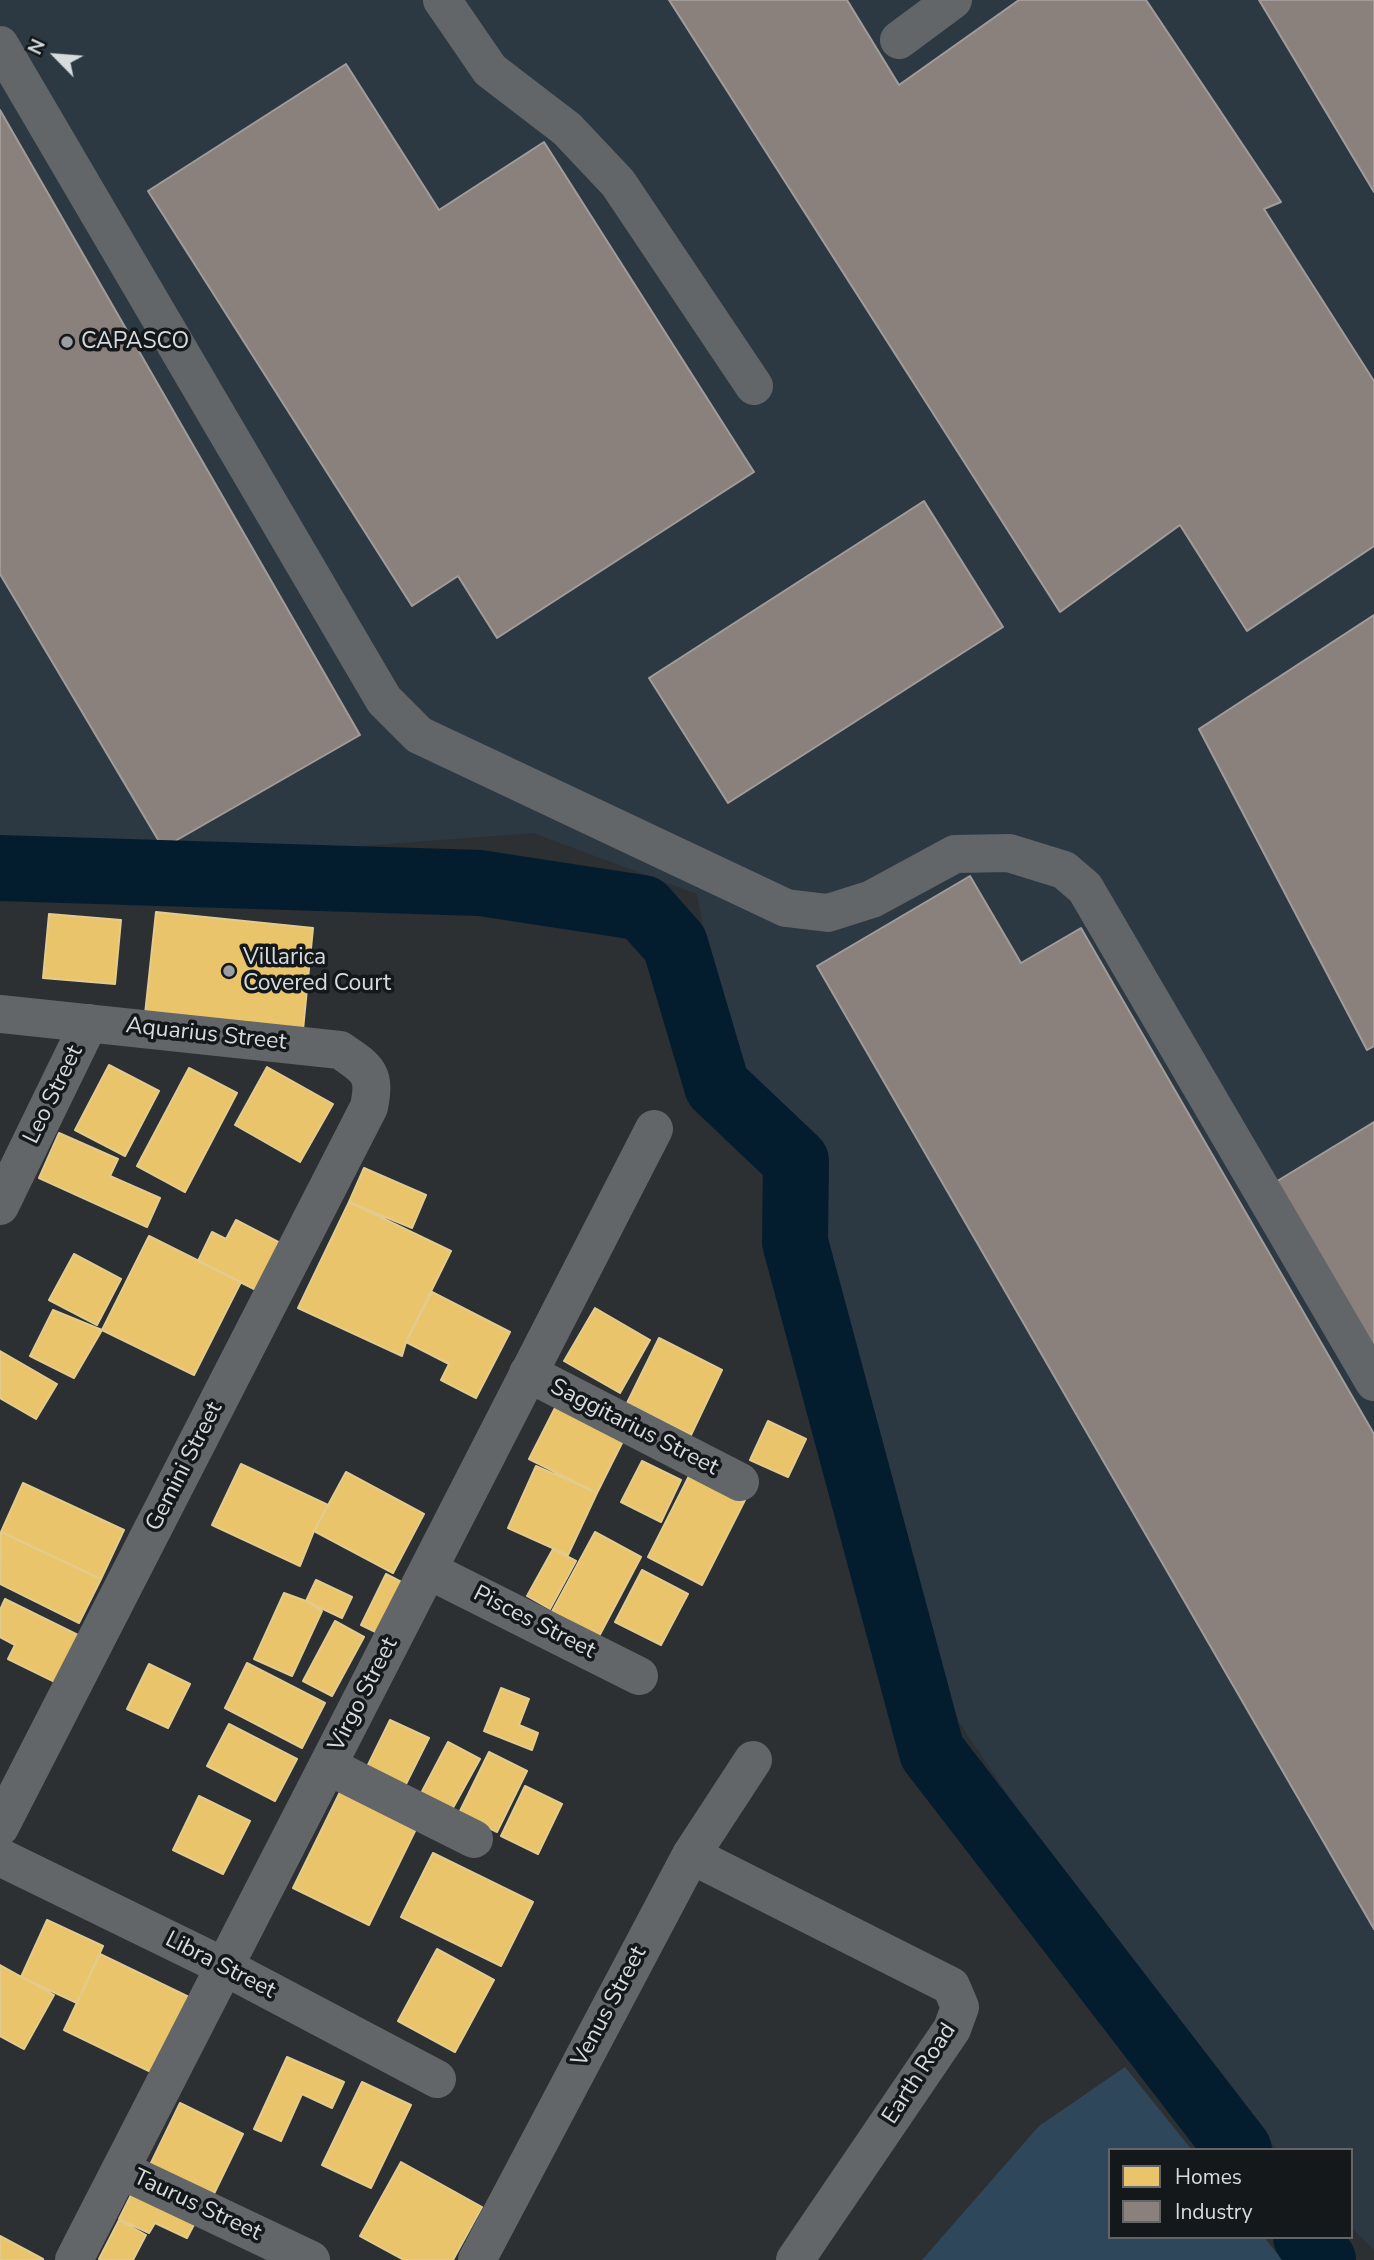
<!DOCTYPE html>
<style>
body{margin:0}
#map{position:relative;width:1374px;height:2260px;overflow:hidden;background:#2c3033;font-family:"Nunito Sans",sans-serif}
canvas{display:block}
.legend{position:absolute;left:1108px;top:2148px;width:245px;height:91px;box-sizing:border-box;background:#14181a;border:2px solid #626669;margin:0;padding:9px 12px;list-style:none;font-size:21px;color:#d6dbdf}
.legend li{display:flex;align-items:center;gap:14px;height:35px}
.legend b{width:35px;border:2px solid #626669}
.north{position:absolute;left:21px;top:21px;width:70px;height:70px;-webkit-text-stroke:5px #14181a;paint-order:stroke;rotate:295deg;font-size:19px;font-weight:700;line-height:28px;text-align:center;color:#d6dbdf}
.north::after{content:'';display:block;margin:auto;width:24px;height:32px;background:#d6dbdf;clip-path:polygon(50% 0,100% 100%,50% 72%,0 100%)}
</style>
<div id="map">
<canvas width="1374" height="2260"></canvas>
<ul class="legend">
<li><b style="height:19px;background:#e9c46a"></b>Homes</li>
<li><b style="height:19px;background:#8a817c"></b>Industry</li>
</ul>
<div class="north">N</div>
</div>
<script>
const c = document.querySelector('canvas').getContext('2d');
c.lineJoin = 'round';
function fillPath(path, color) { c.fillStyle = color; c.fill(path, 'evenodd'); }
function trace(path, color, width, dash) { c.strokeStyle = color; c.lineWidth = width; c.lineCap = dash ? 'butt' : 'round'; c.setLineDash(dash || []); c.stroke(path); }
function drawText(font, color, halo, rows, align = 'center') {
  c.font = font + ' "Nunito Sans",sans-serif'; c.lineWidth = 7; c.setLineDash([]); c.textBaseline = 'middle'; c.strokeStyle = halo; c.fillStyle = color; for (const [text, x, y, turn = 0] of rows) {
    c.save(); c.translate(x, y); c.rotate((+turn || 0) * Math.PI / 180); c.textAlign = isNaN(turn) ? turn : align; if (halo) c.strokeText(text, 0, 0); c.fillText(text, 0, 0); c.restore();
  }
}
fillPath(new Path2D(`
 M0,0H1374V2251L1351,2227V2150H1278L1247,2118L1055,1866L943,1698L815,1237L825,1162L726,1052L697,894L533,833L135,863L0,848Z`), '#2d3942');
fillPath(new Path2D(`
 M1125,2067L1192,2150H1110V2237H1264L1282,2260H922L1039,2126Z`), '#2f475b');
const homes = new Path2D(`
 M156,912L313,928L303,1030L145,1014Z
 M49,914L121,920L115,984L43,978Z
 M109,1065L159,1091L125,1156L75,1130Z
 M267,1067L333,1104L300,1162L235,1125Z
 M189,1068L237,1093L185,1192L137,1166Z
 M59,1133L118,1159L110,1176L160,1198L147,1227L39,1178Z
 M364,1168L426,1195L412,1228L349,1202Z
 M349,1202L451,1251L406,1342L402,1356L298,1308Z
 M236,1220L286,1246L262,1293L198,1261L212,1232L226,1239Z
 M149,1236L241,1282L194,1375L102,1330Z
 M74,1254L121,1279L97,1325L49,1300Z
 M432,1292L510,1332L476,1398L441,1380L449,1364L406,1342Z
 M595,1308L650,1340L620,1393L564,1361Z
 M53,1310L102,1330L74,1378L30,1356Z
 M659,1338L722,1370L691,1435L627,1403Z
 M0,1351L57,1384L36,1419L0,1398Z
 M558,1402L626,1435L597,1493L529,1459Z
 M768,1421L806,1439L788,1477L750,1460Z
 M642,1461L681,1480L661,1522L621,1502Z
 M241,1464L328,1505L314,1531L300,1566L212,1525Z
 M536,1466L597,1493L568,1555L508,1528Z
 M346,1472L424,1514L393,1573L314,1531Z
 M691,1472L745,1500L702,1585L648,1557Z
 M23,1483L124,1530L101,1579L1,1532Z
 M1,1532L101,1579L79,1623L0,1584Z
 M595,1532L641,1557L596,1642L549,1617Z
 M553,1549L576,1561L550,1609L527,1596Z
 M642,1570L688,1594L661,1645L615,1622Z
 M386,1574L411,1587L386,1637L361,1625Z
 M316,1580L352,1597L342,1618L306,1601Z
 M284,1593L306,1601L322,1611L292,1676L254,1659Z
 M5,1599L80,1636L57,1683L8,1659L15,1645L0,1637V1610Z
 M335,1621L364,1637L332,1696L303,1681Z
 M247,1663L325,1703L302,1748L225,1708Z
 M149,1664L190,1684L168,1728L127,1709Z
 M501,1688L529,1699L519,1725L538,1733L532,1750L484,1731Z
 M390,1720L429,1738L402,1792L364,1773Z
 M229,1724L297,1759L275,1801L207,1766Z
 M448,1742L480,1759L449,1815L418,1799Z
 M489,1752L527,1771L497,1832L459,1813Z
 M525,1786L562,1804L538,1854L501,1836Z
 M340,1792L416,1829L369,1925L293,1888Z
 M199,1796L250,1821L223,1874L173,1850Z
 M433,1853L533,1902L501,1966L401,1917Z
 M47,1920L103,1946L77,2003L21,1977Z
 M437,1949L494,1980L455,2052L398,2021Z
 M100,1954L189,1997L153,2073L64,2030Z
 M0,1965L54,1995L24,2049L0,2036Z
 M287,2057L344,2082L332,2108L302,2094L281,2141L254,2129Z
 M362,2082L411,2105L371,2188L322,2165Z
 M180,2103L243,2134L211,2200L148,2169Z
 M401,2162L482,2207L453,2260H404L360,2236Z
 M136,2185L199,2215L187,2238L155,2223L149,2233L119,2219Z
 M119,2220L146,2235L133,2260H101L99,2259Z
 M0,2236L43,2259V2260H0Z`);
fillPath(homes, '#e9c46a');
trace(homes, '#e3cb8d', 2);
const industry = new Path2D(`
 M669,0H847L899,85L1019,0H1146L1281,202L1264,209L1374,381V546L1247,631L1180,525L1060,612Z
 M1259,0H1374V192Z
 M346,64L439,210L544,142L754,472L497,638L458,576L412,606L148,191Z
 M0,110L360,735L163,848L0,574Z
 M924,501L1003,627L728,803L649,678Z
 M1374,615V1046L1367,1050L1199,729Z
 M970,876L1021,963L1081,928L1374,1434V1929L817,966Z
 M1374,1122V1351L1274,1183Z`);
fillPath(industry, '#8a817c');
trace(industry, '#a19c9a', 2);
trace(new Path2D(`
 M0,868L480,883L643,908L675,944L717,1086L796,1161L795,1242L932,1752L1239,2150
 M1306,2237L1323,2260`), '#041d2e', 66);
trace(new Path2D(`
 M442,0L490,70L567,129L618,183L754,386
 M899,40L953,0
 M0,45L384,700L419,735L786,908L828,913L872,899L955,854L1009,853L1064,870L1085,888L1374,1382
 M0,1014L340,1050C368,1069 376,1073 369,1107L0,1827
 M0,1206L89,1023
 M528,1373L740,1482
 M428,1570L639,1676
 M328,1766L474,1839
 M691,1855L951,1986L960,2007L952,2029L795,2260
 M0,1857L225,1967L437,2079
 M121,2170L311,2260
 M74,2260L654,1129
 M477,2260L691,1855L753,1760`), '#636669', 38);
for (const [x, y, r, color] of [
 [67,342,7,"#9a9fa3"],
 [229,971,7,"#9a9fa3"]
]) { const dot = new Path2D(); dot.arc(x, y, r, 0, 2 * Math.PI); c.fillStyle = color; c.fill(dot); trace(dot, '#14181a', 2.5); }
drawText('23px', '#d6dbdf', '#14181a', [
 ["CAPASCO",81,342],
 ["Villarica",243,958],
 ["Covered Court",243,984]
], 'left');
drawText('23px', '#d6dbdf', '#14181a', [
 ["Aquarius Street",206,1035,6],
 ["Leo Street",54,1095,-64],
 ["Saggitarius Street",634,1428,27],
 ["Gemini Street",185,1467,-63],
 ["Pisces Street",534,1623,27],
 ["Virgo Street",364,1695,-63],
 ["Libra Street",220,1966,27],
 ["Venus Street",610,2007,-62],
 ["Earth Road",920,2074,-57],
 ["Taurus Street",197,2206,25]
]);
</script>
